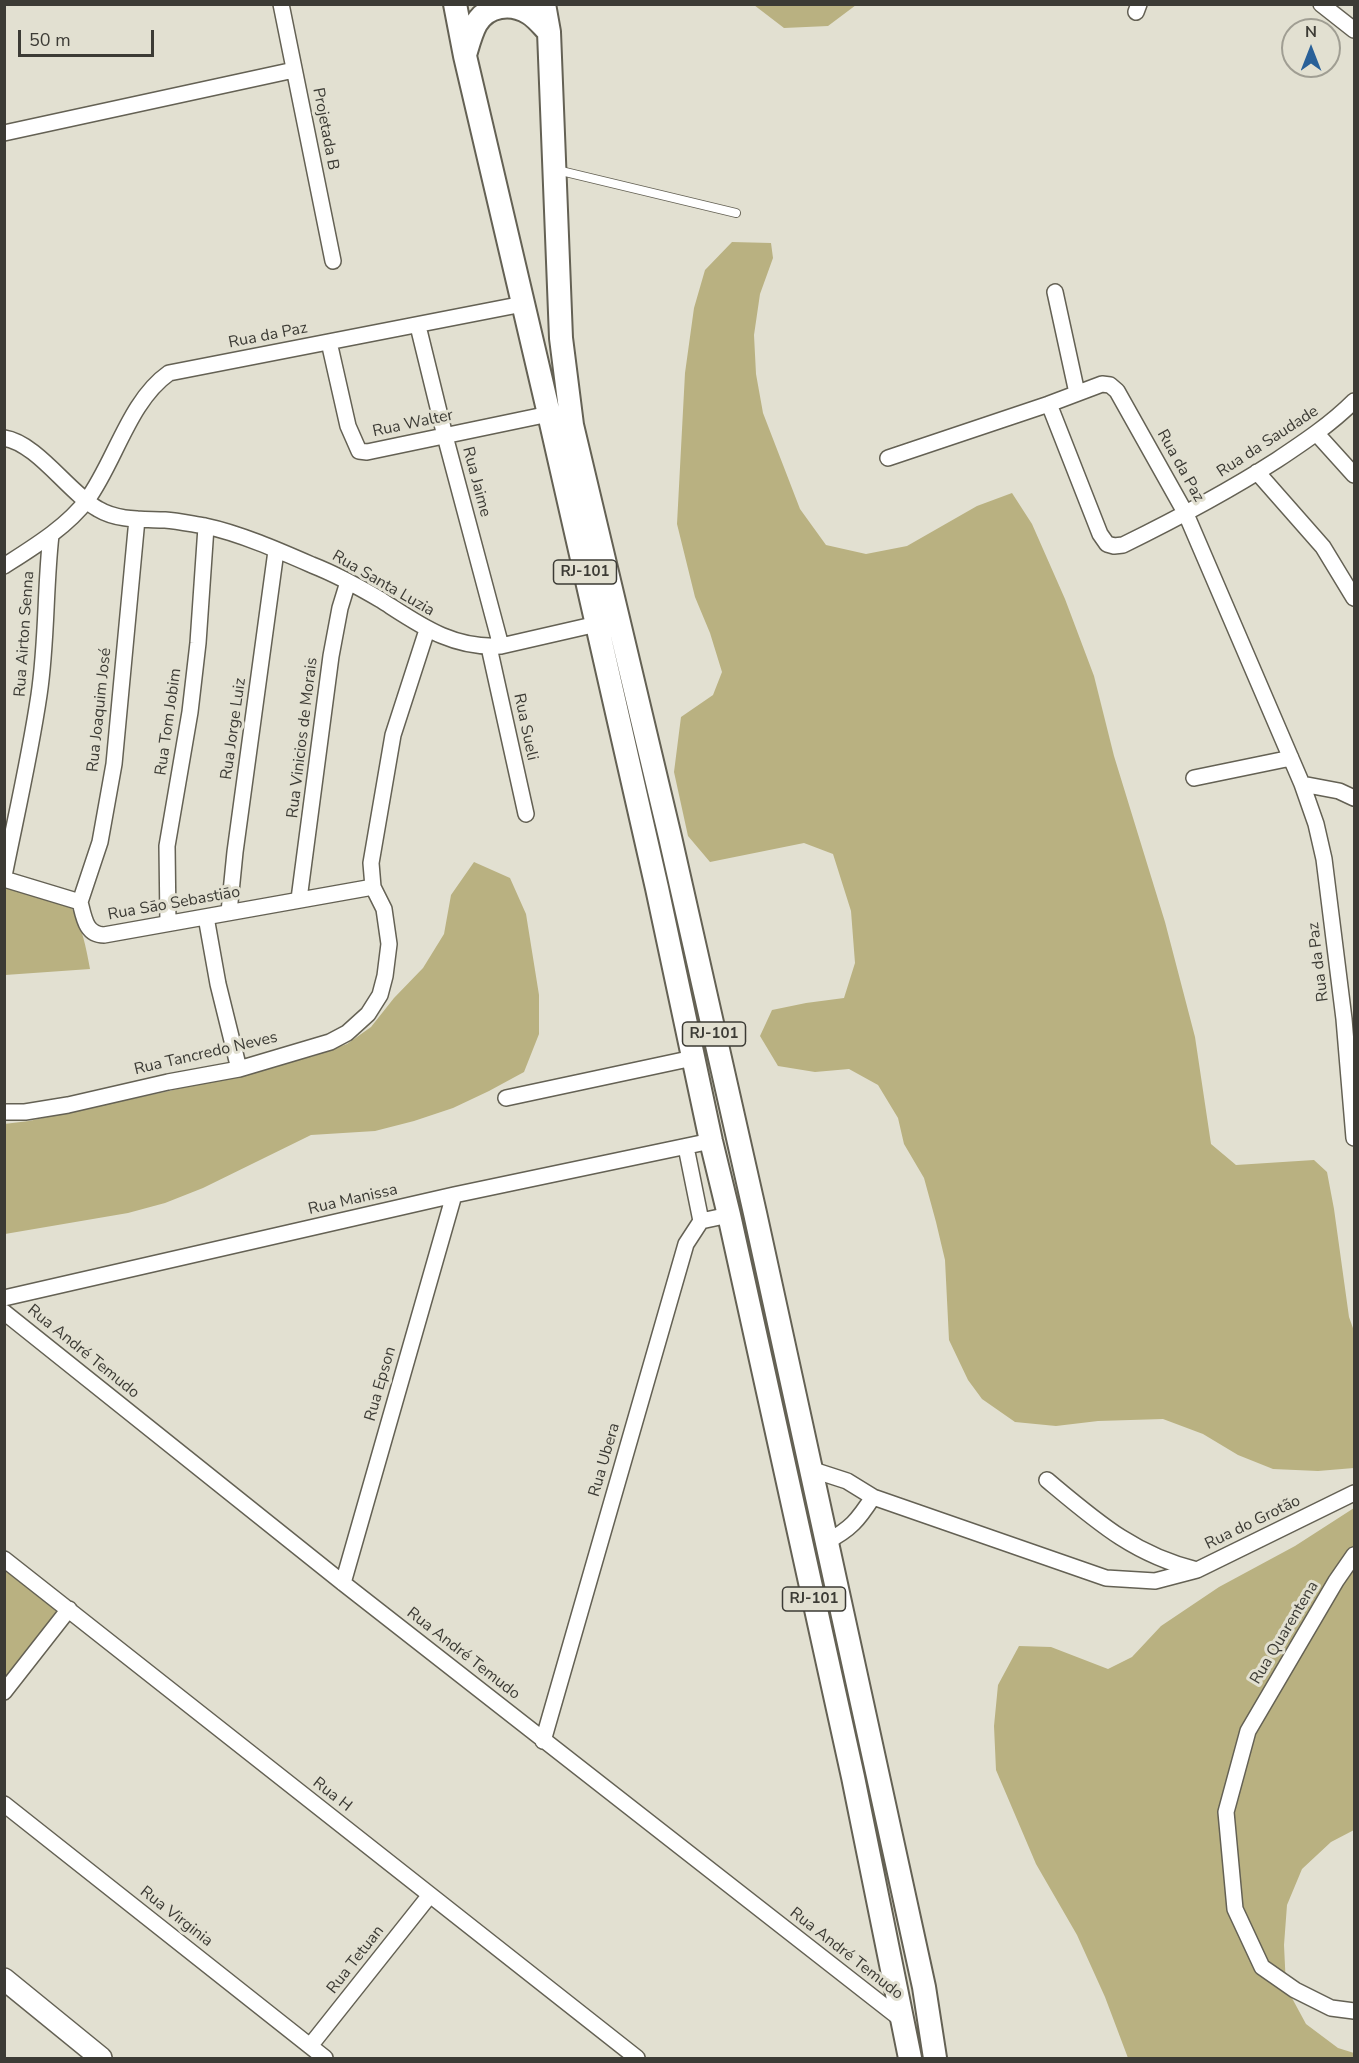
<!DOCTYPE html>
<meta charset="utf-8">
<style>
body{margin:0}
#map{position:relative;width:1359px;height:2063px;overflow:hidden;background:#e2e0d1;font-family:"Nunito Sans",sans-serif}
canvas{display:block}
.frame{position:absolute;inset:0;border:6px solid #3c3b35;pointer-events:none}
.north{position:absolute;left:1281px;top:18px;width:60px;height:60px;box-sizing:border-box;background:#e2e0d1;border:2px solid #a09e93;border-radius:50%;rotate:0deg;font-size:16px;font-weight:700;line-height:24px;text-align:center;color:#3c3b35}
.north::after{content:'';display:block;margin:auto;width:21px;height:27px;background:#296098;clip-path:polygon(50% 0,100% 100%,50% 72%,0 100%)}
.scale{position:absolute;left:18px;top:30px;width:136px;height:27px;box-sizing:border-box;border:3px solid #3c3b35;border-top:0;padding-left:8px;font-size:18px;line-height:21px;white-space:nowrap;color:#3c3b35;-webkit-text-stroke:4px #e2e0d1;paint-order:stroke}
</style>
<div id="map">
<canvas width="1359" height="2063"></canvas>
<div class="frame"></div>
<div class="north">N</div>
<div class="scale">50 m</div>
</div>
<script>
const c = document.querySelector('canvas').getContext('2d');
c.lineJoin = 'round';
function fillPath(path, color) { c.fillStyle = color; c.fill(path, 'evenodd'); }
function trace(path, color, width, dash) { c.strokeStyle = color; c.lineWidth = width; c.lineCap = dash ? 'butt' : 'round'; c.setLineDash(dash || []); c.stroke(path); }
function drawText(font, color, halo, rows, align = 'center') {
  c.font = font + ' "Nunito Sans",sans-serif'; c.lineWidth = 6; c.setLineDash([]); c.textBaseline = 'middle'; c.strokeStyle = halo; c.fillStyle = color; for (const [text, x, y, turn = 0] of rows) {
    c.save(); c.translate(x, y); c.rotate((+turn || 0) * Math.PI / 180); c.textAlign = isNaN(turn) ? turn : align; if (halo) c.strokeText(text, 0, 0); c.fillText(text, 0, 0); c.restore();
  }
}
fillPath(new Path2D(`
 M754,5H856L828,26L784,28Z
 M732,242L771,243L773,258L760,294L754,335L756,374L763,413L800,509L826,545L866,554L907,546L977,506L1012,493L1032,524L1065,599L1094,676L1114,756L1165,922L1195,1037L1211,1144L1236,1165L1314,1160L1327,1172L1334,1209L1349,1317L1354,1331V1468L1318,1471L1273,1469L1238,1455L1203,1434L1163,1419L1098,1421L1056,1426L1015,1422L982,1399L968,1380L949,1340L945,1260L936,1222L924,1178L904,1144L898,1118L878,1085L849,1069L815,1072L778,1066L760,1036L772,1010L806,1003L844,998L855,963L851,911L833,854L804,843L710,862L688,836L674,772L681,717L713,695L722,672L710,633L695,597L677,524L685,373L694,308L705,270Z
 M474,862L510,878L526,914L539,995V1034L524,1072L489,1091L453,1108L414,1121L375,1131L311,1135L203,1188L165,1203L128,1213L5,1234L4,1124L29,1121L169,1091L314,1056L347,1044L371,1027L394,998L423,968L444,934L451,895Z
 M5,887L71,907C82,926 86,947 90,969L5,975Z
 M1354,1508V1830L1331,1842L1302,1869L1287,1905L1284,1945L1286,1987L1306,2024L1338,2048L1354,2053V2058H1128L1105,1997L1077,1935L1036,1864L996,1770L994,1726L998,1685L1019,1646L1051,1647L1108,1669L1132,1657L1161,1626L1219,1587L1295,1546Z
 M4,1559L69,1609L4,1692Z`), '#b9b181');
const service = new Path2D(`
 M557,170L736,213`);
const minor = new Path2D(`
 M281,4L333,261
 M1321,4L1354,30
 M1136,12L1139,4
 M4,133L294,70
 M1055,292L1077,393
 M418,326L445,436L501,646
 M329,342L348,426L359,451L367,452L549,414
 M1049,404L1100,534L1107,544L1114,546L1123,545C1176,519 1227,492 1277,460C1304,442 1331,424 1354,401
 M1317,434L1354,475
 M4,438C37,443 69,493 98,509C118,521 143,519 165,520C178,521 192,524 205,526C239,533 280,551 312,565C335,574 359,587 381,600C420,625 452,649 501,646L597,624
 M888,458L1049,404L1102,384L1110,385L1117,391L1186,514L1302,784L1316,824L1324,859L1344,1019L1354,1138
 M1257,472L1323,547L1354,598
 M4,566C32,548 67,527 87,500C115,462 129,401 169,373L523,304
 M489,647L526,814
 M1194,778L1291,758
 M1302,784L1339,791L1354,798
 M4,876C16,816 30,756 39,695C47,642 45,588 51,535
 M4,879L80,902C84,918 86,935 104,935L373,887
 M299,899L331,656L340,608L348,582
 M80,902L100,842L114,764L137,519
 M229,912L235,852L276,551
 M206,917L218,984L239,1069
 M168,923L167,846L190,712L198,643L206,527
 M506,1098L693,1058
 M4,1112H25L68,1105L168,1082L239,1069L330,1042L347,1033L368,1014L380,995L385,976L389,944L384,909L373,887L371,863L393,735L427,630
 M686,1147L701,1221
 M4,1298L454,1195L711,1141
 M4,1312L343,1583L902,2020
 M810,1469L847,1481L873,1497L1106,1578L1155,1581L1197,1570
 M1047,1480C1096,1521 1134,1555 1197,1570L1354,1493
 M826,1542C851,1529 858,1520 873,1497
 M1354,1555L1336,1581L1248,1731L1226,1812L1235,1909L1262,1967L1295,1990L1331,2008L1354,2011
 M4,1559L637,2058
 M343,1583L454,1195
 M4,1692L69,1609
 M543,1741L686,1244L701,1221L729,1215
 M4,1804L325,2058
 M310,2046L430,1895`);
const secondary = new Path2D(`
 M4,1979L101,2058`);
const primary = new Path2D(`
 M455,4L465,56L549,414L657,888L711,1141L729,1215L853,1777L910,2058
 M544,4L549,32L561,338L572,425L670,837L755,1213L924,1987L935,2058
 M465,55C468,45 471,33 476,24C487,5 511,2 529,13C537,18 542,25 549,32`);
trace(service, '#646154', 10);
trace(minor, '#646154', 18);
trace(secondary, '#646154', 24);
trace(primary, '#646154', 26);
trace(service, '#fff', 8);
trace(minor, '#fff', 15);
trace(secondary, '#fff', 21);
trace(primary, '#fff', 22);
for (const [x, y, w] of [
 [585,572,63],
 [714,1034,63],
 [814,1599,63]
]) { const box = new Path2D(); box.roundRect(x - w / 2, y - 12, w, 24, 4.5); c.fillStyle = '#e2e0d1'; c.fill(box); trace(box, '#3c3b35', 1.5); }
drawText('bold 15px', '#3c3b35', null, [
 ["RJ-101",585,572],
 ["RJ-101",714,1034],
 ["RJ-101",814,1599]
]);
drawText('16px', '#3c3b35', '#e2e0d1', [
 ["Projetada B",325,129,79],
 ["Rua da Paz",268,336,-11],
 ["Rua Walter",413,424,-12],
 ["Rua da Saudade",1268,442,-33],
 ["Rua da Paz",1180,466,61],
 ["Rua Jaime",476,482,75],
 ["Rua Santa Luzia",383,584,30],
 ["Rua Airton Senna",25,634,-86],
 ["Rua Joaquim José",100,710,-84],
 ["Rua Tom Jobim",169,722,-82],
 ["Rua Sueli",525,727,78],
 ["Rua Jorge Luiz",234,729,-82],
 ["Rua Vinicios de Morais",303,738,-83],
 ["Rua Sāo Sebastiāo",174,904,-10],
 ["Rua da Paz",1319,962,-97],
 ["Rua Tancredo Neves",206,1054,-13],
 ["Rua Manissa",353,1200,-13],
 ["Rua André Temudo",83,1352,39],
 ["Rua Epson",381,1384,-74],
 ["Rua Ubera",605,1460,-74],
 ["Rua do Grotão",1253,1523,-26],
 ["Rua Quarentena",1285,1633,-59],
 ["Rua André Temudo",463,1654,38],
 ["Rua H",332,1795,38],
 ["Rua Virginia",176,1917,38],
 ["Rua André Temudo",846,1954,38],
 ["Rua Tetuan",356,1960,-52]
]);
</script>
